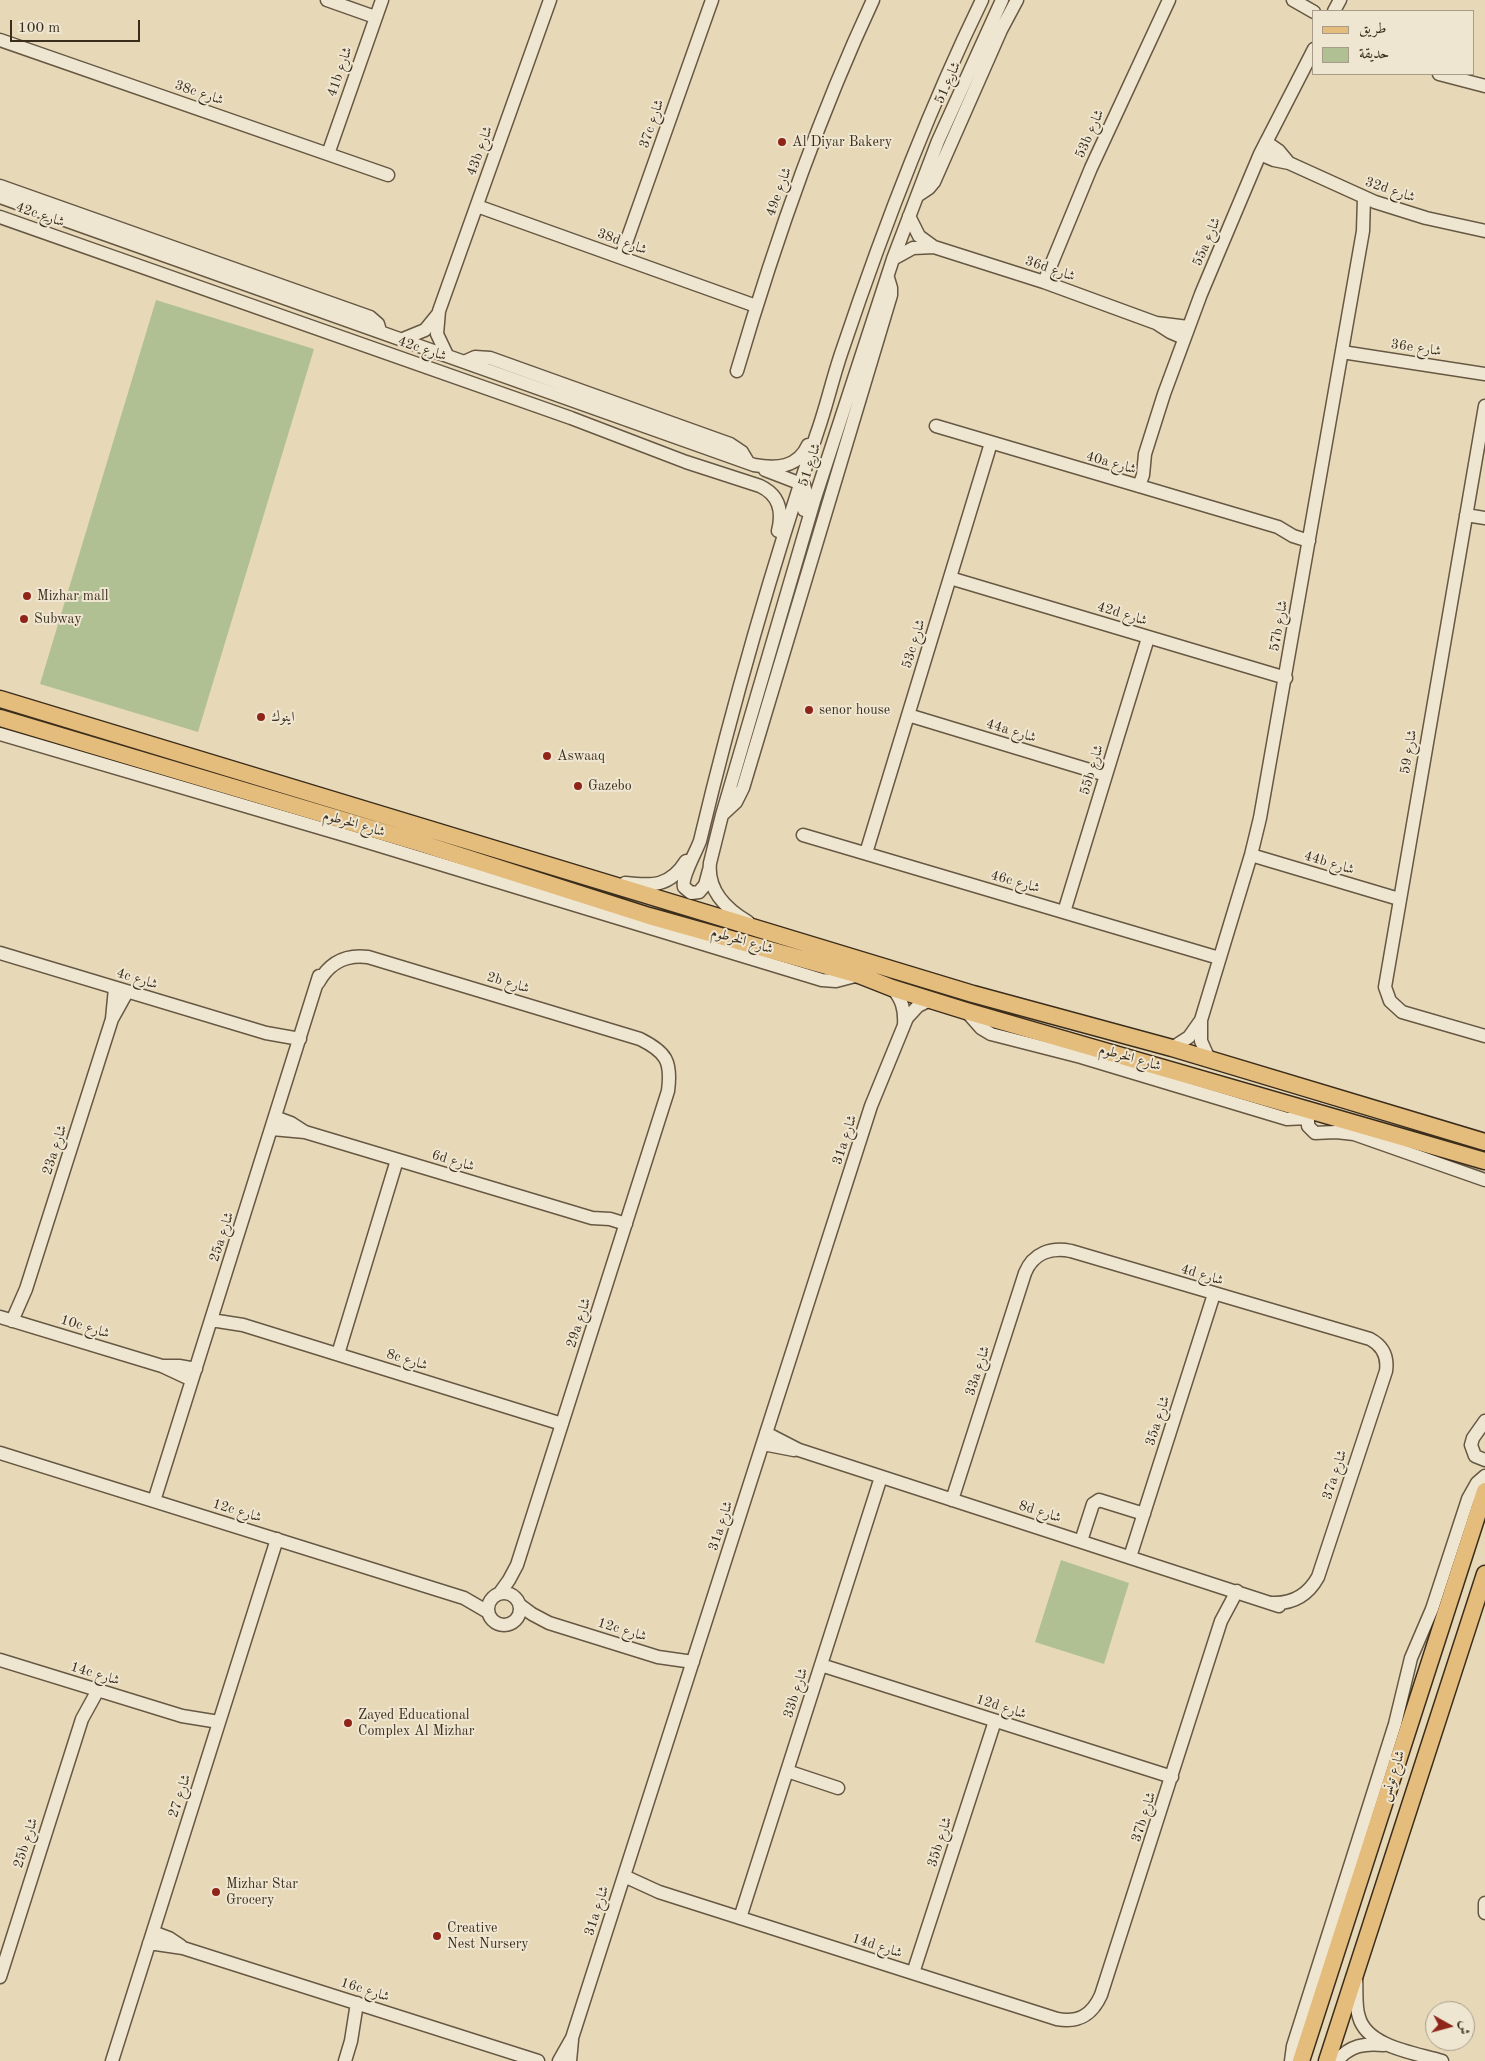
<!DOCTYPE html>
<meta charset="utf-8">
<style>
body{margin:0}
#map{position:relative;width:1485px;height:2061px;overflow:hidden;background:#e7d9b8;font-family:"Old Standard TT",Amiri,serif}
canvas{display:block}
.legend{position:absolute;left:1312px;top:10px;width:162px;height:65px;box-sizing:border-box;background:#efe6d1;border:1px solid #a79c89;margin:0;padding:6px 9px;list-style:none;font-size:15px;color:#3b2d1c}
.legend li{display:flex;align-items:center;gap:10px;height:25px}
.legend b{width:25px;border:1px solid #a79c89}
.north{position:absolute;left:1425px;top:2001px;width:50px;height:50px;box-sizing:border-box;background:#efe6d1;border:1px solid #a79c89;border-radius:50%;rotate:97deg;font-size:14px;font-weight:700;line-height:20px;text-align:center;color:#3b2d1c}
.north::after{content:'';display:block;margin:auto;width:18px;height:22px;background:#8f2418;clip-path:polygon(50% 0,100% 100%,50% 72%,0 100%)}
.scale{position:absolute;left:10px;top:20px;width:130px;height:22px;box-sizing:border-box;border:2px solid #3b2d1c;border-top:0;padding-left:6px;font-size:15px;line-height:18px;white-space:nowrap;color:#3b2d1c;-webkit-text-stroke:4px #efe6d1;paint-order:stroke}
</style>
<div id="map">
<canvas width="1485" height="2061"></canvas>
<ul class="legend">
<li><b style="height:6px;background:#e4bc7c"></b>طريق</li>
<li><b style="height:14px;background:#b0c093"></b>حديقة</li>
</ul>
<div class="north">ش</div>
<div class="scale">100 m</div>
</div>
<script>
const c = document.querySelector('canvas').getContext('2d');
c.lineJoin = 'round';
function fillPath(path, color) { c.fillStyle = color; c.fill(path, 'evenodd'); }
function trace(path, color, width, dash) { c.strokeStyle = color; c.lineWidth = width; c.lineCap = dash ? 'butt' : 'round'; c.setLineDash(dash || []); c.stroke(path); }
function drawText(font, color, halo, rows, align = 'center') {
  c.font = font + ' "Old Standard TT",Amiri,serif'; c.lineWidth = 4; c.setLineDash([]); c.textBaseline = 'middle'; c.strokeStyle = halo; c.fillStyle = color; for (const [text, x, y, turn = 0] of rows) {
    c.save(); c.translate(x, y); c.rotate((+turn || 0) * Math.PI / 180); c.textAlign = isNaN(turn) ? turn : align; if (halo) c.strokeText(text, 0, 0); c.fillText(text, 0, 0); c.restore();
  }
}
fillPath(new Path2D(`
 M156,300L314,349L198,732L40,684Z
 M1061,1560L1129,1583L1104,1664L1035,1642Z`), '#b0c093');
const minor = new Path2D(`
 M327,0L375,17
 M1293,0L1314,12
 M1334,11L1340,0
 M0,40L388,175
 M1439,74L1485,86
 M1266,142L1279,151L1289,163
 M328,154L382,0
 M1260,154L1274,160L1289,163L1375,202L1426,218L1485,231
 M0,186L370,317L378,324L380,331
 M917,196L929,188L934,182L1001,30L1017,0
 M0,197L754,465C776,469 798,468 808,445
 M477,206L756,306
 M909,216L919,236L934,247
 M0,217L571,418L686,462L760,486C779,495 783,511 778,531
 M621,257L712,0
 M893,259L913,248L934,247L1044,282L1156,323L1170,332L1184,338
 M1044,282L1091,168L1169,0
 M1156,323L1188,327
 M403,339L425,330L438,314
 M1342,352L1485,374
 M447,355L437,334L439,311L550,0
 M466,361L475,357L490,358L730,444L742,452L748,462
 M737,371C774,245 817,120 873,0
 M1485,406L1385,987L1390,1001L1402,1012L1485,1036
 M936,426L1278,527L1293,536L1309,541
 M765,470L804,485L807,497L804,510
 M1139,486L1143,475L1145,454L1164,394L1201,294L1260,154L1314,49
 M1466,515L1485,518
 M950,578L1286,678
 M908,715L1106,775
 M0,734L351,837L822,980L836,981L859,975
 M722,815L736,802L743,788L891,295V288L888,278
 M803,835L1219,958
 M866,853L991,443
 M1251,855L1399,899
 M709,870L705,885L699,892L691,893L684,887C681,878 696,852 700,841C733,703 772,567 817,433C827,405 833,376 843,348C883,229 927,113 982,0
 M625,883C652,886 670,887 686,861
 M1064,912L1148,638
 M748,922C726,909 707,890 710,863L722,815L814,501L893,259L938,141L1002,0
 M0,953L266,1033L300,1039
 M318,983C329,963 345,954 368,957L640,1039C666,1052 672,1061 668,1091L517,1565L509,1580L499,1594
 M892,988C902,999 905,1010 904,1025
 M966,1011L981,1028L991,1034L1081,1057L1287,1119L1308,1118
 M112,1019L127,992
 M1172,1048L1189,1037L1201,1020
 M1209,1059L1201,1041V1020L1251,855L1260,818L1363,231L1364,198
 M1311,1112L1308,1118V1126L1315,1133L1336,1132L1354,1134L1485,1180
 M275,1117L291,1123L305,1132
 M272,1129L305,1132L592,1218L610,1219L626,1224
 M0,1317L162,1366L192,1380
 M211,1320L243,1325L562,1424
 M12,1321L26,1289L112,1019L115,988
 M338,1354L397,1160
 M162,1366H179L196,1369
 M1485,1421L1473,1438L1471,1445L1475,1456L1485,1460
 M766,1433L799,1450L1279,1606
 M763,1444L794,1450
 M0,1453L464,1598L488,1612
 M952,1500L1025,1273C1033,1253 1051,1247 1071,1251L1370,1339C1383,1346 1388,1357 1386,1371L1318,1577C1308,1595 1293,1604 1272,1603
 M154,1501L319,976
 M1081,1541L1093,1504L1099,1500L1144,1514
 M1130,1557L1214,1294
 M488 1609a16 16 0 1 1 32 0a16 16 0 1 1-32 0Z
 M520,1605L532,1614L549,1623L658,1657L693,1662
 M0,1660L182,1716L219,1722
 M821,1665L1172,1777
 M787,1771L838,1788
 M624,1876L659,1892L1057,2019C1079,2023 1092,2015 1101,1995L1221,1621L1237,1591
 M1485,1903V1913
 M740,1918L881,1477
 M153,1932L169,1938L181,1946
 M149,1943L183,1948L538,2061
 M913,1973L995,1721
 M0,1977L82,1719L98,1690
 M1356,1978C1357,1991 1355,2006 1359,2017C1367,2047 1416,2053 1442,2061
 M112,2061L277,1539
 M345,2061L351,2041L357,2003
 M559,2061L572,2038L871,1106L907,1018L918,1006L930,1000
 M570,2061L572,2040
 M1291,2061L1293,2046L1395,1724L1411,1658L1432,1609L1468,1499L1477,1483L1485,1476
 M1337,2061C1350,2045 1365,2043 1384,2045`);
const major = new Path2D(`
 M0,699L973,994L1172,1048L1485,1142
 M0,718L420,843L649,916L859,975L892,988L966,1011L1485,1161
 M1301,2061L1485,1491
 M1327,2061L1485,1574`);
trace(minor, '#665843', 15);
trace(major, '#3b2d1c', 19);
trace(minor, '#efe6d1', 12);
trace(major, '#e4bc7c', 16);
for (const [x, y, r, color] of [
 [782,142,5,"#8f2418"],
 [27,596,5,"#8f2418"],
 [24,619,5,"#8f2418"],
 [809,710,5,"#8f2418"],
 [261,717,5,"#8f2418"],
 [547,756,5,"#8f2418"],
 [578,786,5,"#8f2418"],
 [348,1723,5,"#8f2418"],
 [216,1892,5,"#8f2418"],
 [437,1936,5,"#8f2418"]
]) { const dot = new Path2D(); dot.arc(x, y, r, 0, 2 * Math.PI); c.fillStyle = color; c.fill(dot); trace(dot, '#efe6d1', 2); }
drawText('14px', '#3b2d1c', '#efe6d1', [
 ["41b شارع",340,72,-71],
 ["شارع 51",948,83,-66],
 ["38c شارع",199,93,19],
 ["37c شارع",652,124,-71],
 ["53b شارع",1090,134,-66],
 ["43b شارع",480,151,-70],
 ["32d شارع",1390,190,19],
 ["49e شارع",779,192,-70],
 ["42c شارع",40,215,19],
 ["38d شارع",622,242,20],
 ["55a شارع",1207,242,-67],
 ["36d شارع",1050,269,19],
 ["36e شارع",1416,348,9],
 ["42c شارع",422,349,19],
 ["40a شارع",1111,463,16],
 ["شارع 51",810,465,-72],
 ["42d شارع",1122,614,17],
 ["57b شارع",1279,626,-80],
 ["53c شارع",914,644,-73],
 ["44a شارع",1011,731,17],
 ["شارع 59",1409,752,-80],
 ["55b شارع",1092,770,-73],
 ["شارع الخرطوم",354,824,16],
 ["44b شارع",1329,863,17],
 ["46c شارع",1015,882,16],
 ["شارع الخرطوم",742,941,16],
 ["4c شارع",137,979,17],
 ["2b شارع",508,983,17],
 ["شارع الخرطوم",1130,1058,16],
 ["31a شارع",845,1140,-72],
 ["23a شارع",55,1150,-72],
 ["6d شارع",453,1161,17],
 ["25a شارع",222,1237,-72],
 ["4d شارع",1202,1275,17],
 ["29a شارع",579,1323,-72],
 ["10c شارع",85,1327,17],
 ["8c شارع",407,1360,17],
 ["33a شارع",978,1371,-72],
 ["35a شارع",1158,1421,-72],
 ["37a شارع",1335,1475,-72],
 ["12c شارع",237,1511,17],
 ["8d شارع",1040,1512,18],
 ["31a شارع",721,1526,-72],
 ["12c شارع",622,1630,17],
 ["14c شارع",95,1674,17],
 ["33b شارع",796,1693,-72],
 ["12d شارع",1001,1707,18],
 ["شارع تونس",1393,1776,-72],
 ["شارع 27",180,1796,-72],
 ["37b شارع",1144,1817,-72],
 ["35b شارع",940,1842,-72],
 ["25b شارع",26,1843,-72],
 ["31a شارع",597,1911,-72],
 ["14d شارع",877,1946,18],
 ["16c شارع",365,1990,18]
]);
drawText('14px', '#3b2d1c', '#efe6d1', [
 ["Al Diyar Bakery",792,142],
 ["Mizhar mall",37,596],
 ["Subway",34,619],
 ["senor house",819,710],
 ["اينوك",271,717],
 ["Aswaaq",557,756],
 ["Gazebo",588,786],
 ["Zayed Educational",358,1715],
 ["Complex Al Mizhar",358,1731],
 ["Mizhar Star",226,1884],
 ["Grocery",226,1900],
 ["Creative",447,1928],
 ["Nest Nursery",447,1944]
], 'left');
</script>
